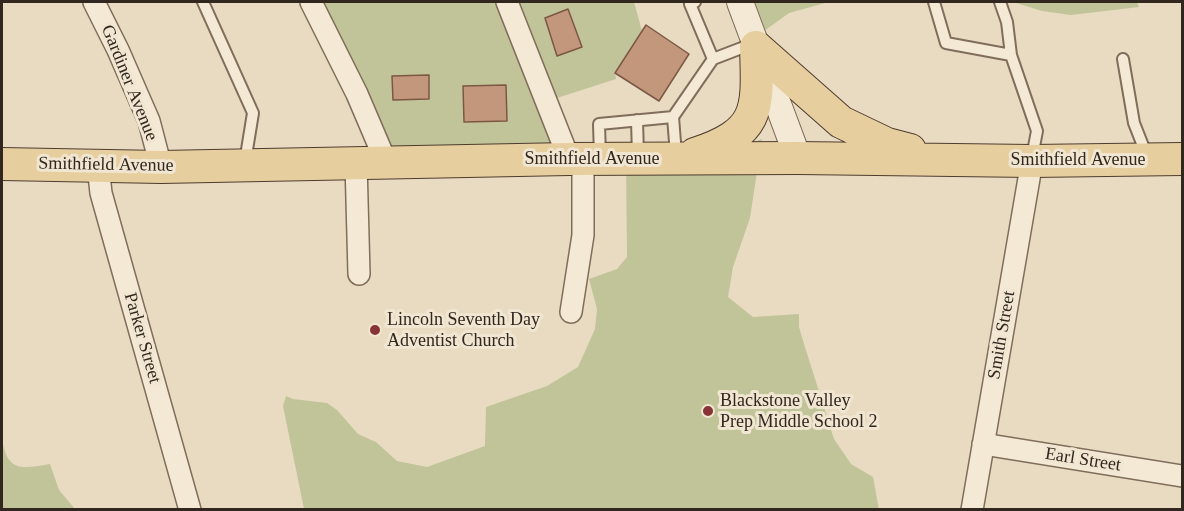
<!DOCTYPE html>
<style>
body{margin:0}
#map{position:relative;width:1184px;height:511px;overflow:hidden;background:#e8dbc2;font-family:"Times New Roman",serif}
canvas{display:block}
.frame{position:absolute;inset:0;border:3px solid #31271e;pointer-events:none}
</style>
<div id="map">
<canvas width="1184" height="511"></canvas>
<div class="frame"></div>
</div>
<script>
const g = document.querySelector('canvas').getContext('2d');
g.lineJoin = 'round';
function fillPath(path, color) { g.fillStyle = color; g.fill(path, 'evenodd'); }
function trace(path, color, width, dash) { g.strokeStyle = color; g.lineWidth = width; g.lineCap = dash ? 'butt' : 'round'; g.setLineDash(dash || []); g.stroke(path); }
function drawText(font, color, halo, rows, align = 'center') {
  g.font = font + ' "Times New Roman",serif'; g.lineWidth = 6; g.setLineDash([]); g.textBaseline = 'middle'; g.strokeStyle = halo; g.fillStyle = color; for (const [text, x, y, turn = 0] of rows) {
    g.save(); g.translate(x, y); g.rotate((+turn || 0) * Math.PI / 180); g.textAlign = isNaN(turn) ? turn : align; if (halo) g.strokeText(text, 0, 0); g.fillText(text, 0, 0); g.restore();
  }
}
fillPath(new Path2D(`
 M 311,2 L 634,2 L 642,31 L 615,73 L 616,79 L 557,98 L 578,159 L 386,162 Z
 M 740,2 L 829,2 L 789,13 L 753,39 Z
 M 1013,2 L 1137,2 L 1139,7 L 1071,15 L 1042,11 Z
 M 762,139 L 750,218 L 733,267 L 728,297 L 753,317 L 799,314 L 799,327 L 804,344 L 834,439 L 851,464 L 873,477 L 879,510 L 304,509 L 283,406 L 286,396 L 293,399 L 327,403 L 337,410 L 358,434 L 376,442 L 397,461 L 427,467 L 485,446 L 486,407 L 547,386 L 578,367 L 595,329 L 597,309 L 589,279 L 617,269 L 627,257 L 626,162 L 735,148 Z
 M 2,440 C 8,472 21,469 50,464 L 59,490 L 75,509 L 2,509 Z`), '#c1c498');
const building = new Path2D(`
 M 568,9 L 582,47 L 557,56 L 545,18 Z
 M 646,25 L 689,54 L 659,101 L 615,73 Z
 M 429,75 L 429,99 L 393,100 L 392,76 Z
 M 506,85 L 507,121 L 464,122 L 463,86 Z`);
fillPath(building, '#c2977c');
trace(building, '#7c5844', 1.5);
const service = new Path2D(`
 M 203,2 L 253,113 L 245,162
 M 934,2 L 946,43 L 1011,55
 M 1000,2 L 1007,22 L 1011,55 L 1037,131 L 1032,157
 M 713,59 L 752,44
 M 1123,59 L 1134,123 L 1147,156
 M 673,117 L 676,155
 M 637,120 L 638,156
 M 600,156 L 599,124 L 673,117 L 713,59 L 690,4 L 695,2`);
const minor = new Path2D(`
 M 94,2 L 118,50 L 149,121 L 161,167
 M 311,2 L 357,94 L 386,162
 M 507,2 L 569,159
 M 356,163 L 359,274
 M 98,166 L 101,193 L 190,510
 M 571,312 L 583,235 L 583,159
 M 983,444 L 1182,476
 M 972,510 L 1032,161`);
const tertiary = new Path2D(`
 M 740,2 L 798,158`);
const primary = new Path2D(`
 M 756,47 L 841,122 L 887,144 L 910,150
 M 695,154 C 761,132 758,110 756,47
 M 2,164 L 161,167 L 569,159 L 798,158 L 1032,161 L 1182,159`);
trace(service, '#806d5b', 14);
trace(minor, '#806d5b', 24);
trace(tertiary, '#806d5b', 28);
trace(primary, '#4e3c2f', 34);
trace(service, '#f4e9d4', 10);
trace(minor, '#f4e9d4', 21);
trace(tertiary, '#f4e9d4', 26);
trace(primary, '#e7ce9e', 32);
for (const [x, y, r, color] of [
 [375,330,6,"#883336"],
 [708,411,6,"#883336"]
]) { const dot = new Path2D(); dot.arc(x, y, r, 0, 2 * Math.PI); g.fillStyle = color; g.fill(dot); trace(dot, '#f0e6d1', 2); }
drawText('18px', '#31271e', '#f0e6d1', [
 ["Gardiner Avenue",129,83,68],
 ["Smithfield Avenue",592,159],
 ["Smithfield Avenue",1078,160],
 ["Smithfield Avenue",106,165,1],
 ["Smith Street",1002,335,-80],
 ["Parker Street",142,338,74],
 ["Earl Street",1083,460,9]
]);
drawText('18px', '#31271e', '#f0e6d1', [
 ["Lincoln Seventh Day",387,320],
 ["Adventist Church",387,341],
 ["Blackstone Valley",720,401],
 ["Prep Middle School 2",720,422]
], 'left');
</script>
